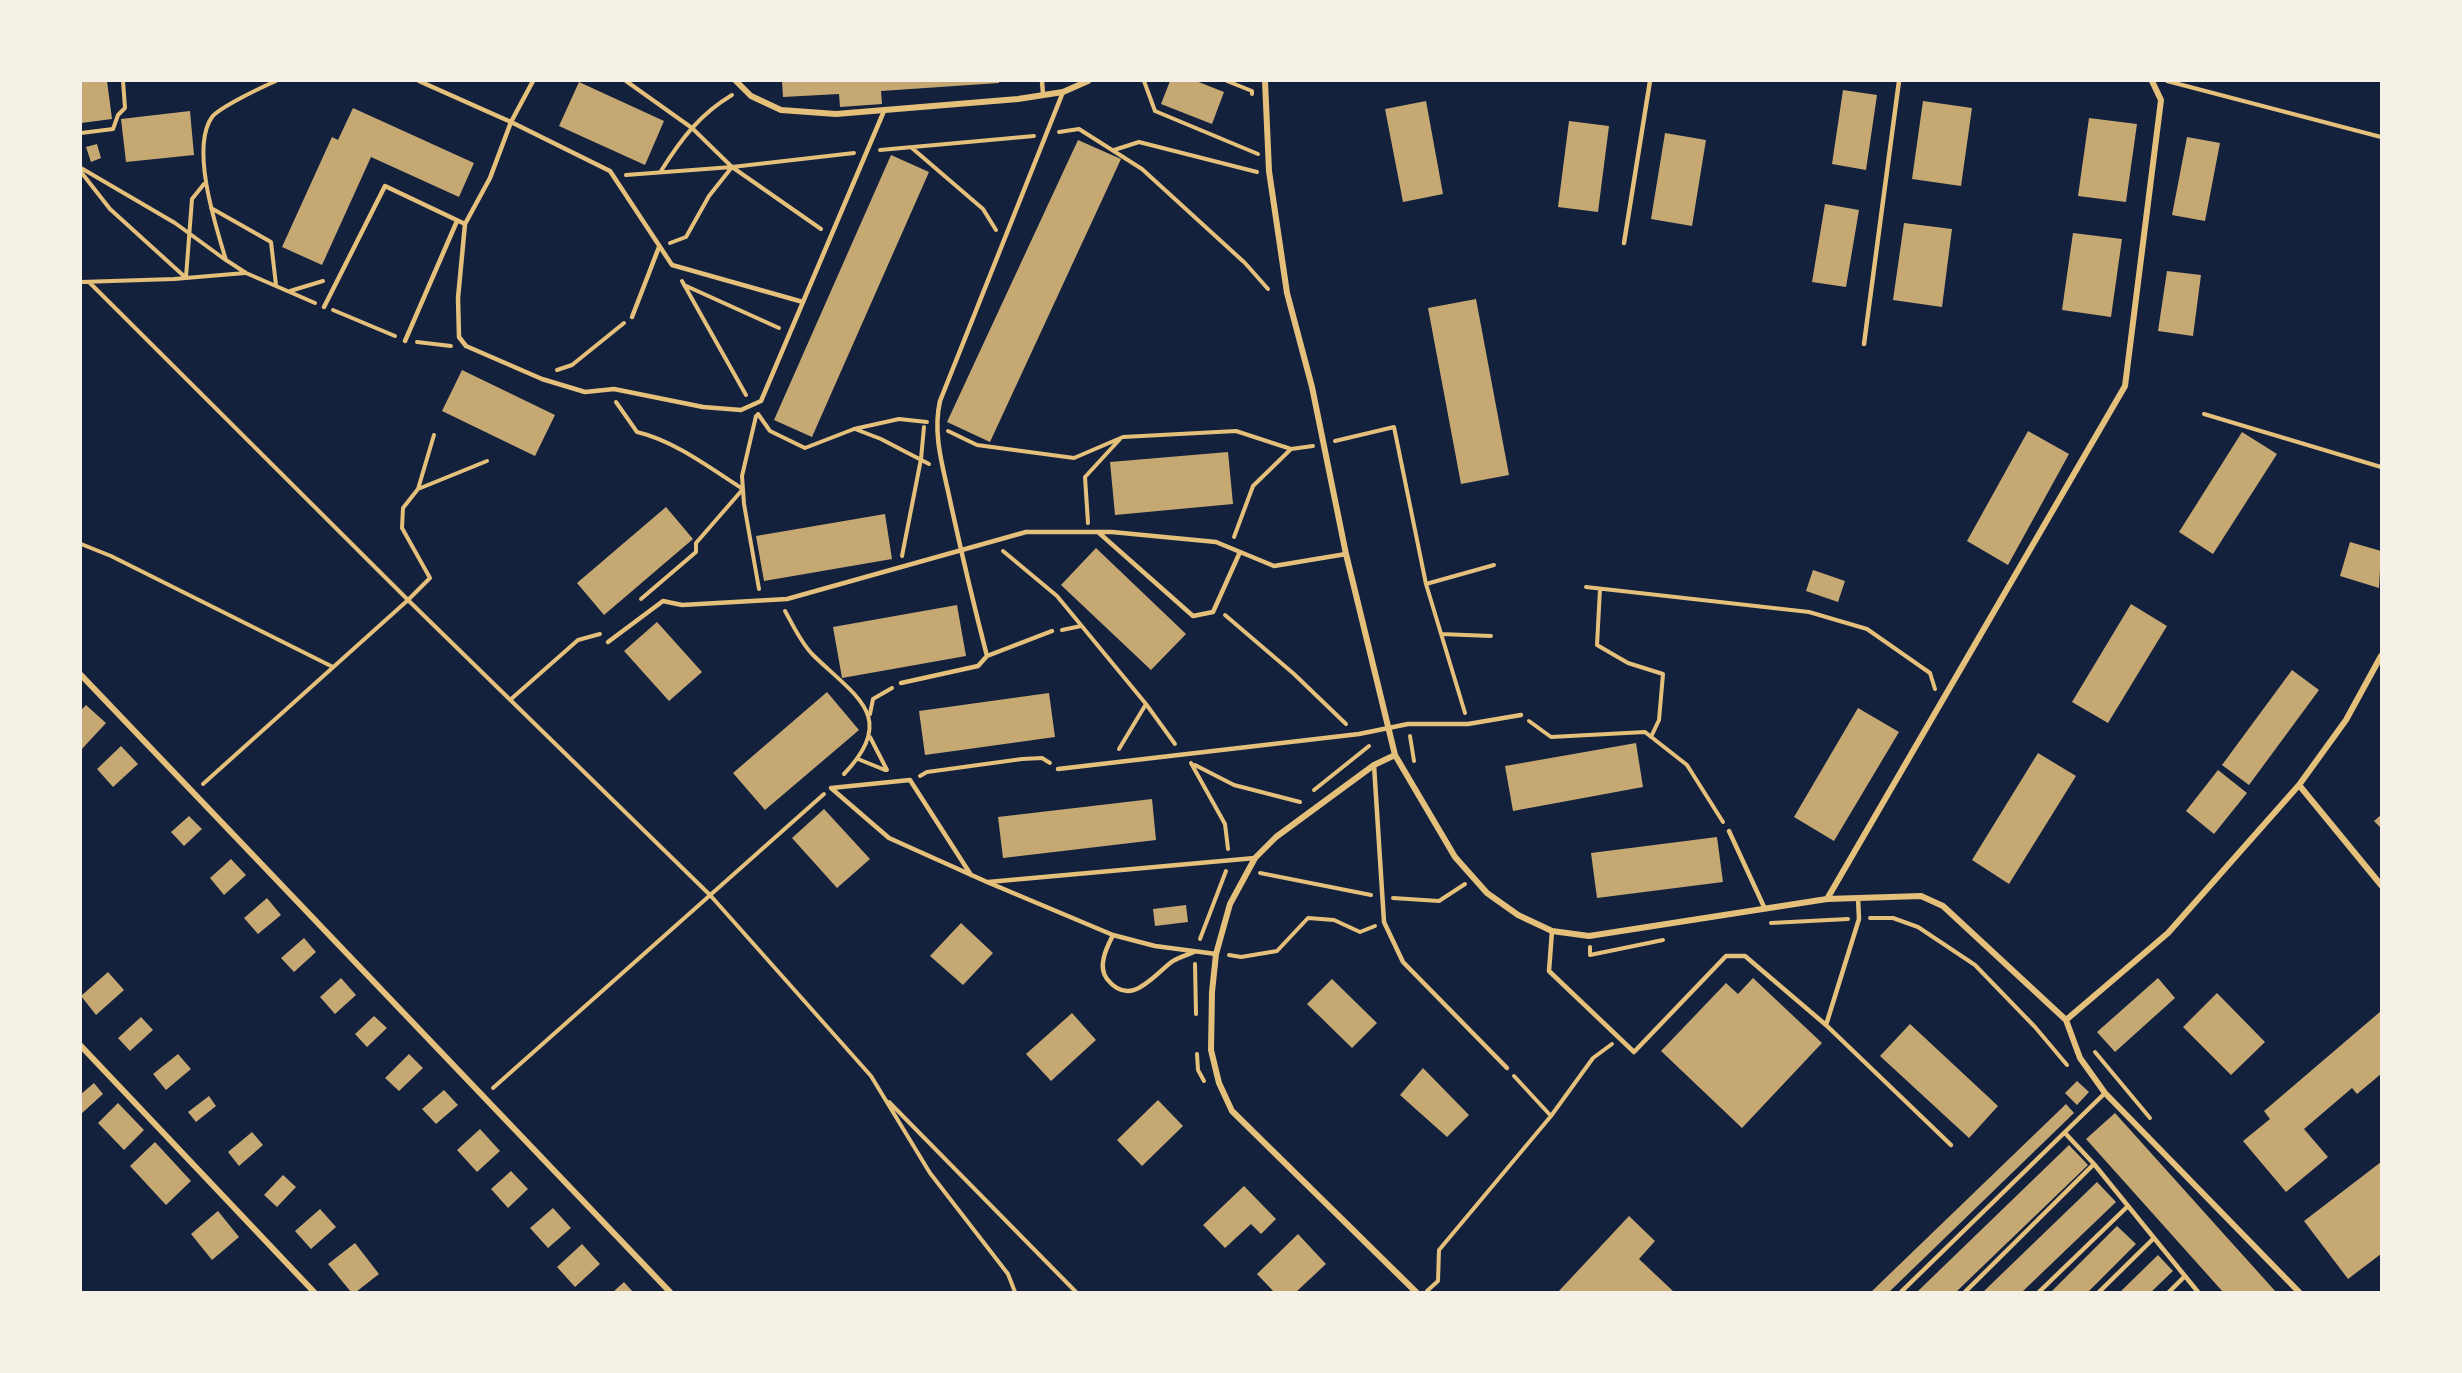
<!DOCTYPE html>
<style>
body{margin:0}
#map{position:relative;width:2462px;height:1373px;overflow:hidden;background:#14213d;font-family:Rubik,sans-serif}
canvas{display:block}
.frame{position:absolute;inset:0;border:82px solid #f6f1e7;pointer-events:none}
</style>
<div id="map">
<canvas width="2462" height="1373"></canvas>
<div class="frame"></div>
</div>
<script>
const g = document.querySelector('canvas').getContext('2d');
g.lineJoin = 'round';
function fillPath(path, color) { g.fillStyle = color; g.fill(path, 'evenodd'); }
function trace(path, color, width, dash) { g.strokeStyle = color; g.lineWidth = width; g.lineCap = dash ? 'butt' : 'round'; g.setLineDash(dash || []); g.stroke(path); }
fillPath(new Path2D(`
 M 81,81 L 107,81 L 112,119 L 81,123 Z
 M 782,81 L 999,81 L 999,83 L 881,91 L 882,104 L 840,107 L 839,94 L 783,97 Z
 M 1170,81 L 1196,81 L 1224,92 L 1212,124 L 1161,104 Z
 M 579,82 L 664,121 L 645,165 L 559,126 Z
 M 1843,90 L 1877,95 L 1866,170 L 1832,164 Z
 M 1426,101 L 1443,194 L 1403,202 L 1385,109 Z
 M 1923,101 L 1972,108 L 1961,186 L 1912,179 Z
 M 353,108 L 474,163 L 459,197 L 371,157 L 322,265 L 282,247 L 332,137 L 338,140 Z
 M 190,111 L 194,155 L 126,162 L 121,119 Z
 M 2089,118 L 2137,124 L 2126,202 L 2078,196 Z
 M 1569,121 L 1609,126 L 1598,212 L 1558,207 Z
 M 1665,133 L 1706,140 L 1692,226 L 1651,219 Z
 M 2187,137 L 2220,143 L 2205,221 L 2172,215 Z
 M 1078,140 L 1121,159 L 990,442 L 947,422 Z
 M 97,144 L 101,158 L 91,162 L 86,147 Z
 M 891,155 L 929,172 L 812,437 L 774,420 Z
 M 1825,204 L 1859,210 L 1846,287 L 1812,282 Z
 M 1904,223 L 1952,229 L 1942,307 L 1893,300 Z
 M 2073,233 L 2122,239 L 2111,317 L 2062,310 Z
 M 2167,271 L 2201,275 L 2193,336 L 2158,331 Z
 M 1476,299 L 1509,475 L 1461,484 L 1428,308 Z
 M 462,370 L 555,415 L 535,456 L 442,411 Z
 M 2028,431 L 2069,454 L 2008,565 L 1967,541 Z
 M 2242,432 L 2277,454 L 2213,554 L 2179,532 Z
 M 1228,452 L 1233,504 L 1115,515 L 1110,462 Z
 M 666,507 L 693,539 L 604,615 L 577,583 Z
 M 885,514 L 892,559 L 764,581 L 756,536 Z
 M 2350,542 L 2381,551 L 2379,588 L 2340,576 Z
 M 1096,548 L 1186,634 L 1151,670 L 1061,585 Z
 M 1813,570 L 1845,581 L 1838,602 L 1806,591 Z
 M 2131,604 L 2167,626 L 2108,723 L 2072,702 Z
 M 957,605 L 966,656 L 842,678 L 833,627 Z
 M 657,622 L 702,672 L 669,701 L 624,651 Z
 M 2292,670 L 2319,690 L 2249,785 L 2222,765 Z
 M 827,692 L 859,730 L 765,810 L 733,773 Z
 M 1049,693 L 1055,737 L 925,755 L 919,711 Z
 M 86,705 L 106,723 L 81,750 L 81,710 Z
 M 1858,708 L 1899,732 L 1834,841 L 1794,817 Z
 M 1636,743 L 1643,787 L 1513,811 L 1505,766 Z
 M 121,746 L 138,764 L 113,787 L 97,769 Z
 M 2038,753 L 2076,776 L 2009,884 L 1972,860 Z
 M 2218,770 L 2247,793 L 2214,834 L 2186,811 Z
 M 1152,799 L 1156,840 L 1003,858 L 998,817 Z
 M 824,809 L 870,859 L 837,888 L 792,838 Z
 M 2381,815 L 2381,828 L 2374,821 Z
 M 189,816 L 202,829 L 184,846 L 171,832 Z
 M 1717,837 L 1723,882 L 1597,898 L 1591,853 Z
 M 231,859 L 246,875 L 224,895 L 210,878 Z
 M 267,898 L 281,915 L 258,934 L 244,918 Z
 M 1186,905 L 1188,922 L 1155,926 L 1153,909 Z
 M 961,923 L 993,953 L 963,985 L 930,956 Z
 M 304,938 L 316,952 L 294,972 L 281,958 Z
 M 108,972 L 124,990 L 96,1015 L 81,996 Z
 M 341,978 L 356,995 L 335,1014 L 320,997 Z
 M 1753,978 L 1822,1043 L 1742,1128 L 1661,1051 L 1726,983 L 1738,994 Z
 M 2158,978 L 2175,998 L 2115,1052 L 2097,1032 Z
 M 1332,979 L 1377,1023 L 1352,1048 L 1307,1004 Z
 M 2217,993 L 2265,1042 L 2231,1075 L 2183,1027 Z
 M 2381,1011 L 2381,1074 L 2357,1094 L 2352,1088 L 2304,1129 L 2328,1157 L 2286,1192 L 2243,1141 L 2270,1119 L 2264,1111 Z
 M 1072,1013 L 1096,1040 L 1051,1081 L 1026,1054 Z
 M 374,1016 L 387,1028 L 367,1047 L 355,1034 Z
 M 141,1017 L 153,1030 L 130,1051 L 118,1038 Z
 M 1910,1024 L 1998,1106 L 1969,1138 L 1880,1056 Z
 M 178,1054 L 191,1069 L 166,1090 L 153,1074 Z
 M 409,1054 L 423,1068 L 399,1091 L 385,1078 Z
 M 1423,1068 L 1469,1115 L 1447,1137 L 1400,1095 Z
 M 2077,1081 L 2089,1092 L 2077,1105 L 2065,1093 Z
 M 94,1083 L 103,1094 L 81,1114 L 81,1094 Z
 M 444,1090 L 458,1105 L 436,1124 L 422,1109 Z
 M 209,1096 L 216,1106 L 196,1122 L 188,1112 Z
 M 1158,1100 L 1183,1126 L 1142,1166 L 1117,1140 Z
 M 118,1103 L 144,1130 L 124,1150 L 98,1123 Z
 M 2066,1104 L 2074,1113 L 1889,1292 L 1871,1292 Z
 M 2115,1113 L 2276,1292 L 2223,1292 L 2086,1139 Z
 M 480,1129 L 500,1151 L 477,1172 L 457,1150 Z
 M 252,1132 L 263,1145 L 239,1166 L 228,1152 Z
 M 155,1142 L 191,1181 L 166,1205 L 130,1166 Z
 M 2069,1145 L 2088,1165 L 1956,1292 L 1917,1292 Z
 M 2381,1162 L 2381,1254 L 2348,1279 L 2304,1221 Z
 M 511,1171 L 528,1189 L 508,1208 L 491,1189 Z
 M 283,1175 L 296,1187 L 277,1207 L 264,1195 Z
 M 2097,1182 L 2116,1202 L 2022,1292 L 1983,1292 Z
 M 1244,1186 L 1276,1219 L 1261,1234 L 1251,1224 L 1225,1248 L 1203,1225 Z
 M 553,1208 L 571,1228 L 548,1248 L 530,1228 Z
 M 320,1209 L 336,1227 L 311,1249 L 295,1231 Z
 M 218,1211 L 239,1237 L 212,1260 L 191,1234 Z
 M 1629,1216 L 1655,1241 L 1639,1259 L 1674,1292 L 1558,1292 Z
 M 2117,1226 L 2136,1244 L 2088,1292 L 2051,1292 Z
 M 1298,1234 L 1326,1264 L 1296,1292 L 1274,1292 L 1257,1274 Z
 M 355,1243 L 379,1274 L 356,1292 L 351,1292 L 328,1264 Z
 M 582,1244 L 600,1264 L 575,1287 L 557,1267 Z
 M 2158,1255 L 2173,1271 L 2151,1292 L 2120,1292 Z
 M 624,1282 L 633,1292 L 613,1292 Z`), '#c6a872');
trace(new Path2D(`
 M 276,81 C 262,87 220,107 212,117 C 190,148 216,227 226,260 L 246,273 L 315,303
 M 626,81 L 692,128 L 732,167 L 821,229
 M 1144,81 L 1155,111 L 1258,154
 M 1227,81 L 1252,91 L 1252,94
 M 2167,81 L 2381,137
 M 1059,132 L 1079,129 L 1142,169 L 1245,263 L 1268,289
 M 81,133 L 113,129 L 118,115 L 125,108 L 123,81
 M 912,148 L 983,209 L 996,230
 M 880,150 L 1034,136
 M 1114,150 L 1139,142 L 1257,172
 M 81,168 L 175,223 L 227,261
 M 661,171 C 681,139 700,114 732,95
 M 81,172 L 110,209 L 185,277
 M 626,175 L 732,167 L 854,153
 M 211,208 L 271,242 L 276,285
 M 670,243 L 686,237 L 709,196 L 732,167
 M 186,277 L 192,199 L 204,184
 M 682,281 L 746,395
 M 81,282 L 174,279 L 245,273
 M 89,282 L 408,600 L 710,895 L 871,1076 L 930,1173 L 1008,1274 L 1015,1292
 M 684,285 L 779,328
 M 290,291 L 323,281
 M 333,310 L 395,336
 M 417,342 L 451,346
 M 557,370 L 572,365 L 624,323
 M 616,402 L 637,432 C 675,441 710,468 743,489 L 696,543 L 696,552 L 641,599
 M 758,414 L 770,431 L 805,448 L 854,429 L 899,419 L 927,422
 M 2204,414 L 2381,467
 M 756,416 L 742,476 L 744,504 L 759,589
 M 855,429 L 881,439 L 929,464
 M 948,431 L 977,445 L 1074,458 L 1123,437 L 1236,431 L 1291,449 L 1313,446
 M 1335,441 L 1394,427 L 1426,584 L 1465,713
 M 418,489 L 487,461
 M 1088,523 L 1085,477 L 1120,439
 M 1234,537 L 1253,486 L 1291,449
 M 81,544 L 111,556 L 333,667
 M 1003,551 L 1057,596 L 1146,704 L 1175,744
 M 902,556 L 921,459 L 924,427
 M 1426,584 L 1494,565
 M 1586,587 L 1809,612 L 1867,629 L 1930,673 L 1935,689
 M 1600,589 L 1597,645 L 1628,663 L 1663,674 L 1659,720 L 1651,737
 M 785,611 C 793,625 801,643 813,655 C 855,696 899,717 844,774
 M 1225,615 L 1294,674 L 1346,724
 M 1062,630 L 1081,626
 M 1441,634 L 1491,636
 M 510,700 L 578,640 L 600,634
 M 870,714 L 873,699 L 892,688
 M 1529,721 L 1551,737 L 1645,732 L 1687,765 L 1723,822
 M 1410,736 L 1414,761
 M 870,737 L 887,770
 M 1119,749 L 1146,704
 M 858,759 L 885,770
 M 1191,763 L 1225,824 L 1228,849
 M 1195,765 L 1234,785 L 1300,802
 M 920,776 L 927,772 L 1022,759 L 1042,758 L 1050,763
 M 203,784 L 408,600 L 430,578 L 402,528 L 403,508 L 418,489 L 434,435
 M 1314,790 L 1369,746
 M 1260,873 L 1371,895
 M 1393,898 L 1439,901 L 1465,884
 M 1870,918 L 1893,918 L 1918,927 L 1975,965 L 2035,1027 L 2067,1065
 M 1771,923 L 1848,919
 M 1200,939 L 1226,871
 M 1590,947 L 1590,955 L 1663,940
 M 1229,955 L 1241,957 L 1277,951 L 1308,918 L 1334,920 L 1360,932 L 1375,926
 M 1195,964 L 1196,1014
 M 2095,1052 L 2150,1118
 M 1197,1054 L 1198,1070 L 1204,1081
 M 493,1088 L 824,794
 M 889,1102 L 1076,1292
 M 1551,1116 L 1593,1058 L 1612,1044
 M 1427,1291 L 1438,1281 L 1439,1250 L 1551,1116 L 1514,1076`), '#e5c07b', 4);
trace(new Path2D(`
 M 419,81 L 511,122 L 610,171 L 672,265 L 803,302
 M 1042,81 L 1043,94
 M 465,224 L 458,298 L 459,337 L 466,346 L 542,379 L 585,392 L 614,389 L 703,407 L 741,410 L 761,401 L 884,111
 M 1624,243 L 1650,81
 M 324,307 L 385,186 L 465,224 L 490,178 L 511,122 L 533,81
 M 632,317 L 659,247
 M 405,341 L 457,221
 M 1864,344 L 1899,81
 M 1098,532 L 1193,616 L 1213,612 L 1240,552
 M 608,642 L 663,601 L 682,605 L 787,599 L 1026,532 L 1112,532 L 1216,542 L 1274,566 L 1346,554
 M 987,656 L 1052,631
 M 901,683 L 978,666 L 987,656 C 974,606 962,555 951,505 C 944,470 932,436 940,401 L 1063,92
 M 1374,765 L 1384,922 L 1403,962 L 1507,1068
 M 1058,769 L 1359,734 L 1408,724 L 1468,724 L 1521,715
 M 1729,831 L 1765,909
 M 971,875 L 910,780 L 831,788 L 889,838 L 987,882 L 1113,935 L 1155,946 L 1216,954
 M 988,882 L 1255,858
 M 1552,931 L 1549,971 L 1634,1052 L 1726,956 L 1745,956 L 1826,1025 L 1859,919 L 1858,898
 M 1113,935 C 1107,947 1097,966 1107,979 C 1131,1009 1153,975 1173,961 C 1179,957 1187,955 1194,952
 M 1826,1025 L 1951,1145
 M 2065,1133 L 2094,1164 L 2154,1238 L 2099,1292
 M 2154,1238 L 2198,1292
 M 1901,1292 L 2105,1093
 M 1965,1292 L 2094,1164
 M 2039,1292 L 2128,1206
 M 2169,1292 L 2185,1276`), '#e5c07b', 4.5);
trace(new Path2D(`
 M 736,81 L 751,96 L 781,110 L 836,114 L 1018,99 L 1063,92 L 1088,81
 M 1265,81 L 1269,171 L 1287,293 L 1312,387 L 1346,554 L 1395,755 L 1455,857 L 1487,893 L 1518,915 L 1552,931 L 1589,936 L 1827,899 L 1921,896 L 1943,906 L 2066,1020 L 2080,1058 L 2105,1093 L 2299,1292
 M 81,675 L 670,1292
 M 1395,755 L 1374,765 L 1276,837 L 1255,858 L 1230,904 L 1216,954 L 1212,992 L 1211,1050 L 1219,1083 L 1232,1111 L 1416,1292
 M 2299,785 L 2381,885
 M 1827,899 L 2125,386 L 2161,100 L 2152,81
 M 2066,1020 L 2168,933 L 2299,785 L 2346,720 L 2381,656
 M 81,1046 L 314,1292`), '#e5c07b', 6);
</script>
